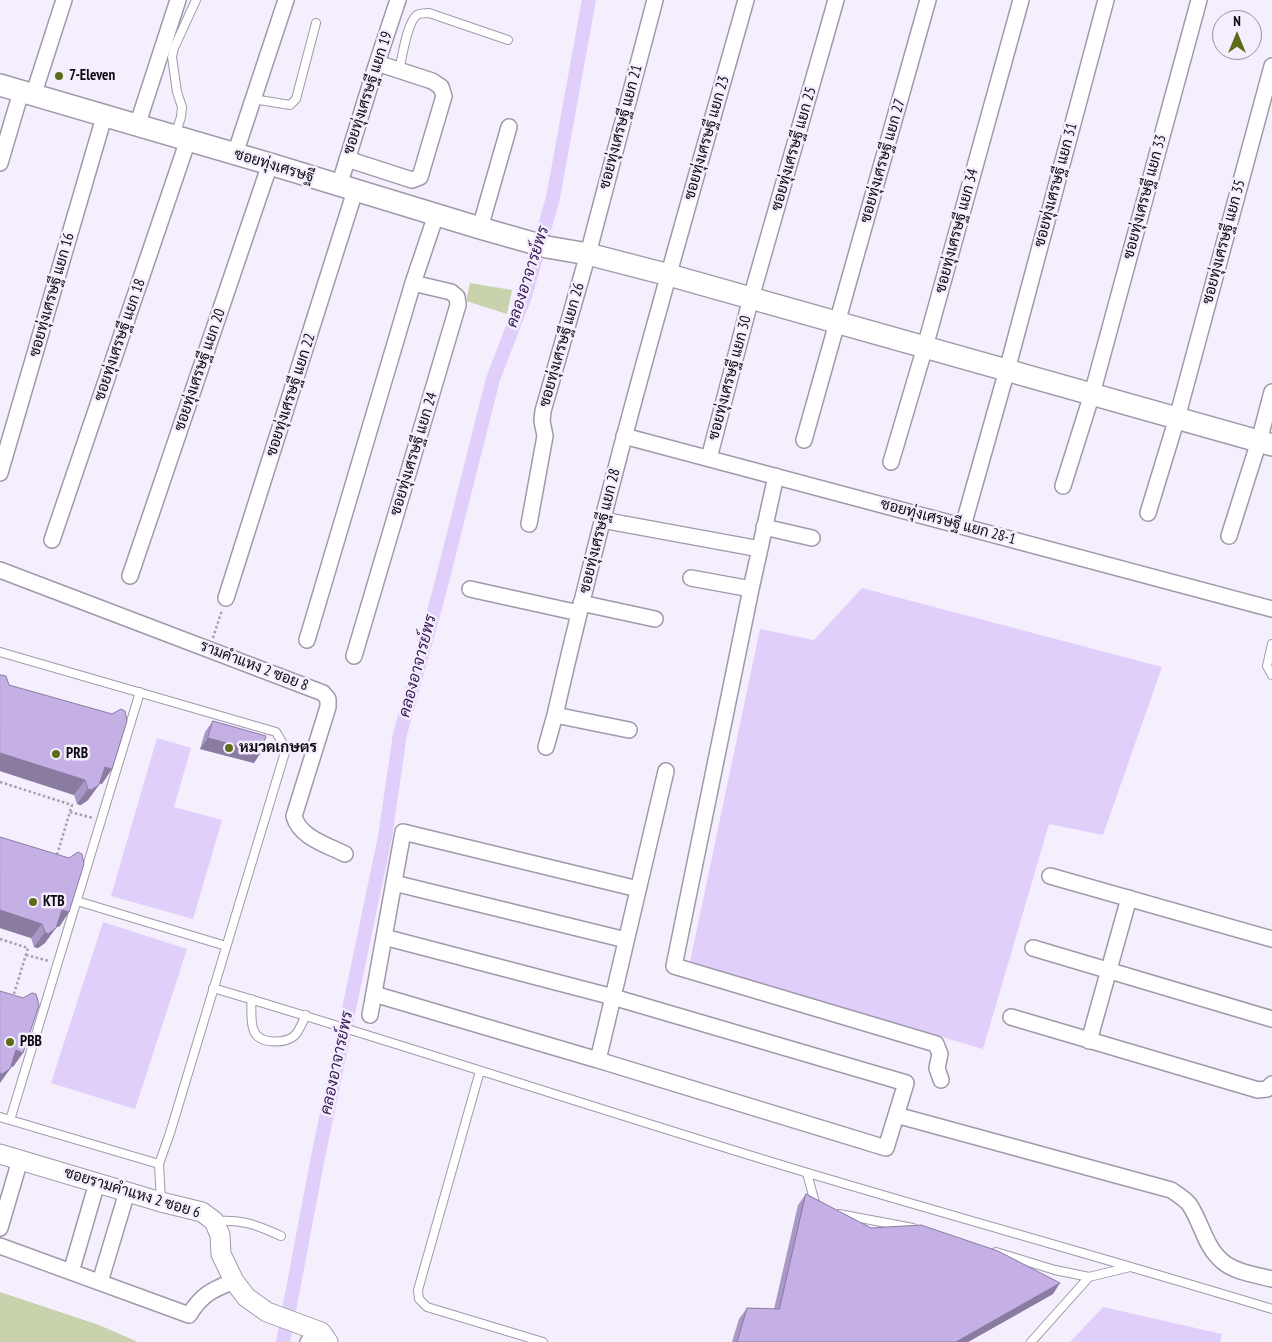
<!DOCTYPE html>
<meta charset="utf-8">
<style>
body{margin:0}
#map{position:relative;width:1272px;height:1342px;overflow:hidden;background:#f4eefd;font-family:"PT Sans Narrow",sans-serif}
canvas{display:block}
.north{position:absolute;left:1212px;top:10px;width:50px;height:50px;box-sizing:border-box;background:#f4eefd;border:1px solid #98939f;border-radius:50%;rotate:0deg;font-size:14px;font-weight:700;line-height:20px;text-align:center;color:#0d0b11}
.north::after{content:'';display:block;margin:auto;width:18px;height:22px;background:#5d6c18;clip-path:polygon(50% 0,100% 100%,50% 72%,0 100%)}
</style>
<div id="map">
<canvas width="1272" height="1342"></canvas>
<div class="north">N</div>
</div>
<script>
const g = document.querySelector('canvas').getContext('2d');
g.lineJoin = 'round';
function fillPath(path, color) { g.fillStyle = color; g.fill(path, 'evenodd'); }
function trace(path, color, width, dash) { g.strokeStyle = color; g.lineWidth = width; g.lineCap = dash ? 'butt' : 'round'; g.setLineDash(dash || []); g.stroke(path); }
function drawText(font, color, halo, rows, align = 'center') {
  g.font = font + ' "PT Sans Narrow",Sarabun,sans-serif'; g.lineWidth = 5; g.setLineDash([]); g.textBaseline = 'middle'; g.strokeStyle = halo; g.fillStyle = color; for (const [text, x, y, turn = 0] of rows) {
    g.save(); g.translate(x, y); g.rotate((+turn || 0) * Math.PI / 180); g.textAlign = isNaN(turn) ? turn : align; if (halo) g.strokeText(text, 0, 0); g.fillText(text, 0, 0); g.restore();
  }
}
fillPath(new Path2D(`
 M 470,283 L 512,290 L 507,314 L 466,301 Z
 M 0,1292 L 99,1325 L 138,1342 L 0,1342 Z`), '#c8d2ac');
fillPath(new Path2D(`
 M 862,588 L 1162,667 L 1103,835 L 1049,824 L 983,1049 L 690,962 L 760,629 L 814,640 Z
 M 157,738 L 191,748 L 174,807 L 222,820 L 193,919 L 111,896 Z
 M 103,922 L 187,949 L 135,1109 L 51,1083 Z
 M 1103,1307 L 1222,1334 L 1220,1342 L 1070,1342 Z`), '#e0cffb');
trace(new Path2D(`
 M 283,1342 L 317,1162 L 385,837 L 400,734 L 439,593 L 493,379 L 525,296 L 553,198 L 589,0`), '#e0cffb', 14);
const service = new Path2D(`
 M 399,71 C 402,58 407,22 417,15 C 421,13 425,13 429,13 L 508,40
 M 253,99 L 290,105 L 296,99 L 316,23
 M 175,135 L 181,117 L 182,107 L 177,92 L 172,57 L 174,48 L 196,0
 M 1272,644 L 1267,666 L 1272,675
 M 0,652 L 276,732 L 286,749 L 170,1133 L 159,1164 L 161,1201
 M 77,901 L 226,946
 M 213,988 C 412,1047 609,1113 808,1173 C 962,1219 1118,1262 1272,1309
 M 251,999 C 252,1008 250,1023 254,1031 C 259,1044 284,1044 294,1036 C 299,1032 303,1021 306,1015
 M 480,1071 L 418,1290 L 419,1299 L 427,1307 L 543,1342
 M 0,1117 L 159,1164
 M 10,1120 L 140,692
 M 807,1173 L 815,1203 L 817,1206
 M 839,1214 L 913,1228
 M 216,1221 C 242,1219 257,1225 281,1236
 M 996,1252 L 1055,1270 L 1089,1277 L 1130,1267
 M 1031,1342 L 1089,1277`);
const minor = new Path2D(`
 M 33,96 L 64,0
 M 137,126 L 178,0
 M 235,154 L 286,0
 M 347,159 L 412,180 L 420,177 L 444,96 L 441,87 L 432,81 L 377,63
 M 0,163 L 21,92
 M 339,186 L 377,63 L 398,0
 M 480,228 L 509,127
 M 624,436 L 1272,609
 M 804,440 L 928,0
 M 709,458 L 751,298 L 836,0
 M 891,462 L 925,347 L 1021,0
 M 0,473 L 104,117
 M 776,476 L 751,589 L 674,966 L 936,1044 L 940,1054 L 937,1068 L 941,1080
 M 1063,486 L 1092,394 L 1199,0
 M 1148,513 L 1177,418 L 1272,66
 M 602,520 L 760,549
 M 529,524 L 545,436 L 542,421 L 543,411 L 588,254 L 655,0
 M 963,526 L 1007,370 L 1106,0
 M 764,527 L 812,538
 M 1229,536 L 1259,441 L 1272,392
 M 52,540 L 188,140
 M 0,570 L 323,693 L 328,699 L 328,707 L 294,816 C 299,837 327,845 345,854
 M 130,576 L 270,164
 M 691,578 L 751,589
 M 470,589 L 579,613
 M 226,598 L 355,191
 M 581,603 L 655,619
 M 307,640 L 413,283 L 436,215
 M 354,656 L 458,305 L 457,297 L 451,292 L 413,283
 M 629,730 L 555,715 C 610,474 679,238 746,0
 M 546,747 L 555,715
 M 1050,876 L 1272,939
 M 394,883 L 626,940
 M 384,937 L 613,997 L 666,771
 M 1033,948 L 1272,1019
 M 374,994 L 598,1060
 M 613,997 L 906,1083 L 886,1148 L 598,1060 Z
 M 370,1015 L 403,832 L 638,889
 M 1011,1017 L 1258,1090 L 1267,1089 L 1272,1084
 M 1089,1041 L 1129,898
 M 896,1115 L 1171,1190 C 1177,1194 1184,1198 1189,1204 C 1201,1221 1205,1247 1222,1261 C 1234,1272 1256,1275 1272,1279
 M 0,1228 L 20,1160
 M 0,1246 L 189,1315 C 202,1294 212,1290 234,1281
 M 71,1272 L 97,1183
 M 100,1282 L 127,1192
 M 308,1342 L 321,1332`);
const tertiary = new Path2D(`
 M 0,1154 L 161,1202 L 202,1212 L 214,1221 L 220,1235 L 221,1254 L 234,1281 L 246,1297 L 267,1312 L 321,1332 L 328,1342`);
const secondary = new Path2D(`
 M 0,85 L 270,164 L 480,228 L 547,247 L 588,254 L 669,275 L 1272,445`);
trace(service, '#a099ab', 10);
trace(minor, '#a099ab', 18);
trace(tertiary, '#a099ab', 21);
trace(secondary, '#a099ab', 24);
trace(new Path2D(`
 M 213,638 L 222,610
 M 0,782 L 72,805 L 57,855
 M 70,812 L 93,818
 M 0,939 L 28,948 L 13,997
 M 26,955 L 49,961`), '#a5a0ac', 2.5, [2.5, 2.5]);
trace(service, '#fff', 8);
trace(minor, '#fff', 15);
trace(tertiary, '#fff', 19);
trace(secondary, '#fff', 21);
fillPath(new Path2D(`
 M 0,675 L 102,784 L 99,783 L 88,800 L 81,805 L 77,804 L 74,795 L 0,771 Z
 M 213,721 L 261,752 L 254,763 L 200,749 L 205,732 Z
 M 0,837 L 69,912 L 59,927 L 56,926 L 45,943 L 38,948 L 34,947 L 31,938 L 0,928 Z
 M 806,1194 L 871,1228 L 1053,1294 L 968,1342 L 732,1342 L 739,1319 L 747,1308 L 774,1309 L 798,1205 Z`), '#a997c6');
fillPath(new Path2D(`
 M 208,738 L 261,752 L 254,763 L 200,749 Z
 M 0,753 L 85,780 L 74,795 L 0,771 Z
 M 105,767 L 112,769 L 102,784 L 94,781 Z
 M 99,785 L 88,800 L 81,805 L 77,804 L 88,789 Z
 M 0,910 L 42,924 L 31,938 L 0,928 Z
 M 62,910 L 69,912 L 59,927 L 51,924 Z
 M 56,928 L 45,943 L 38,948 L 34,947 L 45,932 Z
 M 16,1050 L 23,1053 L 13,1067 L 5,1065 Z
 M 10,1069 L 0,1083 L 0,1073 Z
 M 1060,1283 L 1053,1294 L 968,1342 L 956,1342 Z`), '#8a7ba1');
const building = new Path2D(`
 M 0,675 L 1,675 L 6,676 L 9,685 L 112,714 L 121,709 L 125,711 L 127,721 L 112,769 L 105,767 L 99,785 L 91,790 L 88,789 L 85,780 L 0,753 Z
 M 213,721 L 266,736 L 261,752 L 208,738 Z
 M 0,837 L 69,858 L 78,852 L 82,854 L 84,864 L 69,912 L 62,910 L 56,928 L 48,934 L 45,932 L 42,924 L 0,910 Z
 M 0,991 L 23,998 L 32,993 L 36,994 L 39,1005 L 23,1053 L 16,1050 L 10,1069 L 2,1074 L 0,1073 Z
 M 806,1194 L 871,1228 L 921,1225 L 998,1251 L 1060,1283 L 956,1342 L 737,1342 L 747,1308 L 779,1309 Z`);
fillPath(building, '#c5b0e6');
trace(building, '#8a7ba1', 1);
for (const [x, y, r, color] of [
 [59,76,5,"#5d6c18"],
 [229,748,5,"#5d6c18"],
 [56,754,5,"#5d6c18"],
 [33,902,5,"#5d6c18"],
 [10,1042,5,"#5d6c18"]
]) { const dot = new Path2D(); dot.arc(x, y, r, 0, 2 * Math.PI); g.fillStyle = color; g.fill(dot); trace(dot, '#f4eefd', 2); }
drawText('bold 15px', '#0d0b11', '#f4eefd', [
 ["7-Eleven",69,76],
 ["หมวดเกษตร",239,748],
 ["PRB",66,754],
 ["KTB",43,902],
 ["PBB",20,1042]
], 'left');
drawText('15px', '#0d0b11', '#f4eefd', [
 ["ซอยทุ่งเศรษฐี แยก 19",368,93,-72],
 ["ซอยทุ่งเศรษฐี แยก 21",621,127,-75],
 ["ซอยทุ่งเศรษฐี แยก 23",707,138,-74],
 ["ซอยทุ่งเศรษฐี แยก 25",794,149,-74],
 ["ซอยทุ่งเศรษฐี แยก 27",883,161,-74],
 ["ซอยทุ่งเศรษฐี",274,166,17],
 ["ซอยทุ่งเศรษฐี แยก 31",1056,185,-75],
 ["ซอยทุ่งเศรษฐี แยก 33",1145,197,-75],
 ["ซอยทุ่งเศรษฐี แยก 34",957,231,-75],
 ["ซอยทุ่งเศรษฐี แยก 35",1224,242,-75],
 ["ซอยทุ่งเศรษฐี แยก 16",52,295,-74],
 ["ซอยทุ่งเศรษฐี แยก 18",120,340,-71],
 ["ซอยทุ่งเศรษฐี แยก 26",562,345,-74],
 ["ซอยทุ่งเศรษฐี แยก 20",200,370,-71],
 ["ซอยทุ่งเศรษฐี แยก 30",730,378,-75],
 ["ซอยทุ่งเศรษฐี แยก 22",291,395,-72],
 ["ซอยทุ่งเศรษฐี แยก 24",414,454,-73],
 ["ซอยทุ่งเศรษฐี แยก 28-1",948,522,15],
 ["ซอยทุ่งเศรษฐี แยก 28",600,531,-76],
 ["รามคำแหง 2 ซอย 8",254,666,21],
 ["ซอยรามคำแหง 2 ซอย 6",132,1193,17]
]);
drawText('italic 16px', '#381a59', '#f4eefd', [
 ["คลองอาจารย์พร",528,277,-72],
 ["คลองอาจารย์พร",418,666,-75],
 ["คลองอาจารย์พร",337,1063,-78]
]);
</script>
